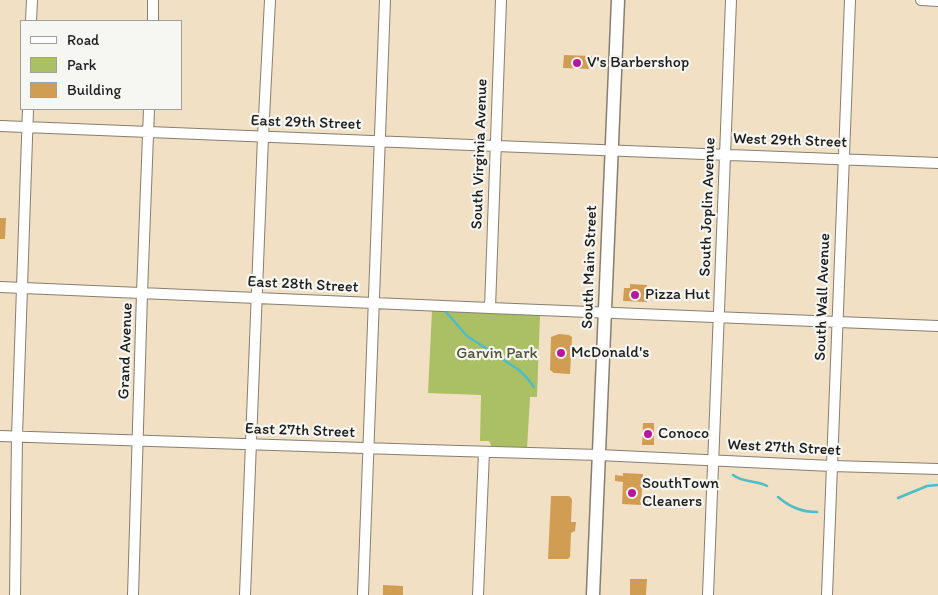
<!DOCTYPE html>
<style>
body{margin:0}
#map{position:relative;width:938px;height:595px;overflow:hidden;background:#f1e0c4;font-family:Itim,sans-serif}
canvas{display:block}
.legend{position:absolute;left:20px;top:20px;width:162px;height:90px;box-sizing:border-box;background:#f6f6f2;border:1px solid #9f9f9c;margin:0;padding:6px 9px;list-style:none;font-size:15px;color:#1c1c1c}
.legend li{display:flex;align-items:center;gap:10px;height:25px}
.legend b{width:25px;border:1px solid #9f9f9c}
</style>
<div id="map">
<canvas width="938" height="595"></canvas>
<ul class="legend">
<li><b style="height:6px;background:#fff"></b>Road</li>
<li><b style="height:14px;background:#abc065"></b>Park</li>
<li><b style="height:14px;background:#d19d53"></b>Building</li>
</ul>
</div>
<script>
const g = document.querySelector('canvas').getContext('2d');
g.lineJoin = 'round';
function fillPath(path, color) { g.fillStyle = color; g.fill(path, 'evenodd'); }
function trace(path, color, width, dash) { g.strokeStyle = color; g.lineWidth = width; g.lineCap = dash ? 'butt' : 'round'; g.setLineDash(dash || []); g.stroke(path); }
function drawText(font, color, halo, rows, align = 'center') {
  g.font = font + ' Itim,sans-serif'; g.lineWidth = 4.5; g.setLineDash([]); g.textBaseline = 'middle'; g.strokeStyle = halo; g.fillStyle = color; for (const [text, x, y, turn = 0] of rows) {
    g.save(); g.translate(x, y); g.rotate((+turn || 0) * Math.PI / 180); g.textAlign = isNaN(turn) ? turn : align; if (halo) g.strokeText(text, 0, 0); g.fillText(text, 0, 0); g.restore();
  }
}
fillPath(new Path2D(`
 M 432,310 L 540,315 L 537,397 L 530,397 L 527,449 L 492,447 L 489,441 L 480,441 L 481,395 L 428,393 Z`), '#abc065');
trace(new Path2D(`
 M 446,312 L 467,336 L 519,370 L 527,378 L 534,387
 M 733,475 C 743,483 756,480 767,486
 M 778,497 C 790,507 801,512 817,512
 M 898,498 L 927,486 L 938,485`), '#4fbcc7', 2.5);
fillPath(new Path2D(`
 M 564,55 L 592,56 L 591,69 L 563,68 Z
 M 0,218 L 6,218 L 5,239 L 0,239 Z
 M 630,284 L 647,285 L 647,302 L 623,301 L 624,288 L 630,288 Z
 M 559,334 L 569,335 L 572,337 L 570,374 L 554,373 L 550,370 L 551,337 Z
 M 643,423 L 654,423 L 654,445 L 642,445 Z
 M 623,473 L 643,474 L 641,505 L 622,504 L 623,482 L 615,481 L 615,475 L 623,476 Z
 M 551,496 L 569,496 L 572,499 L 571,522 L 576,522 L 575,531 L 571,533 L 570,557 L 568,559 L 548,559 Z
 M 630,579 L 647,579 L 646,595 L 630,595 Z
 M 383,585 L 403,586 L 403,595 L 383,595 Z`), '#d19d53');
const minor = new Path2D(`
 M 921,0 L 938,1
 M 31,21 L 32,0
 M 153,21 L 153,0
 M 0,126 L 496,146 L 938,163
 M 0,287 L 490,308 L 938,326
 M 490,308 L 501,0
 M 0,436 L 425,450 L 599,455 L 832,466 L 938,469
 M 15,595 L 17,436 L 28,109
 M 133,595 L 142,293 L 149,109
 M 245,595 L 263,137 L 270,0
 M 363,595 L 385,0
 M 478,595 L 484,452
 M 708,595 L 731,0
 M 827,595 L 850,0`);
const major = new Path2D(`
 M 593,595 L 618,0`);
trace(minor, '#867e70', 12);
trace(major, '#867e70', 15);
trace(minor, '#fff', 10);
trace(major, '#fff', 12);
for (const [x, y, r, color] of [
 [577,63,5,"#b5179e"],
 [635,295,5,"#b5179e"],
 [561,353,5,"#b5179e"],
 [648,434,5,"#b5179e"],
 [632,493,5,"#b5179e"]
]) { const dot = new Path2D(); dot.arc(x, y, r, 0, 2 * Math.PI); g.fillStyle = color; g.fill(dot); trace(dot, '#f6f6f2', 2); }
drawText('16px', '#1c1c1c', '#f6f6f2', [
 ["V's Barbershop",587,63],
 ["Pizza Hut",645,295],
 ["McDonald's",571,353],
 ["Conoco",658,434],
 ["SouthTown",642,484],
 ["Cleaners",642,502]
], 'left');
drawText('16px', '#1c1c1c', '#f6f6f2', [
 ["East 29th Street",306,123,2],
 ["West 29th Street",790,141,2],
 ["South Virginia Avenue",480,154,-88],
 ["South Joplin Avenue",708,207,-88],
 ["South Main Street",590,267,-88],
 ["East 28th Street",303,285,3],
 ["South Wall Avenue",823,297,-88],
 ["Grand Avenue",126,351,-88],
 ["East 27th Street",300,431,2],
 ["West 27th Street",784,448,3]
]);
drawText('16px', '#4e5536', '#f6f6f2', [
 ["Garvin Park",497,354]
]);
</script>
